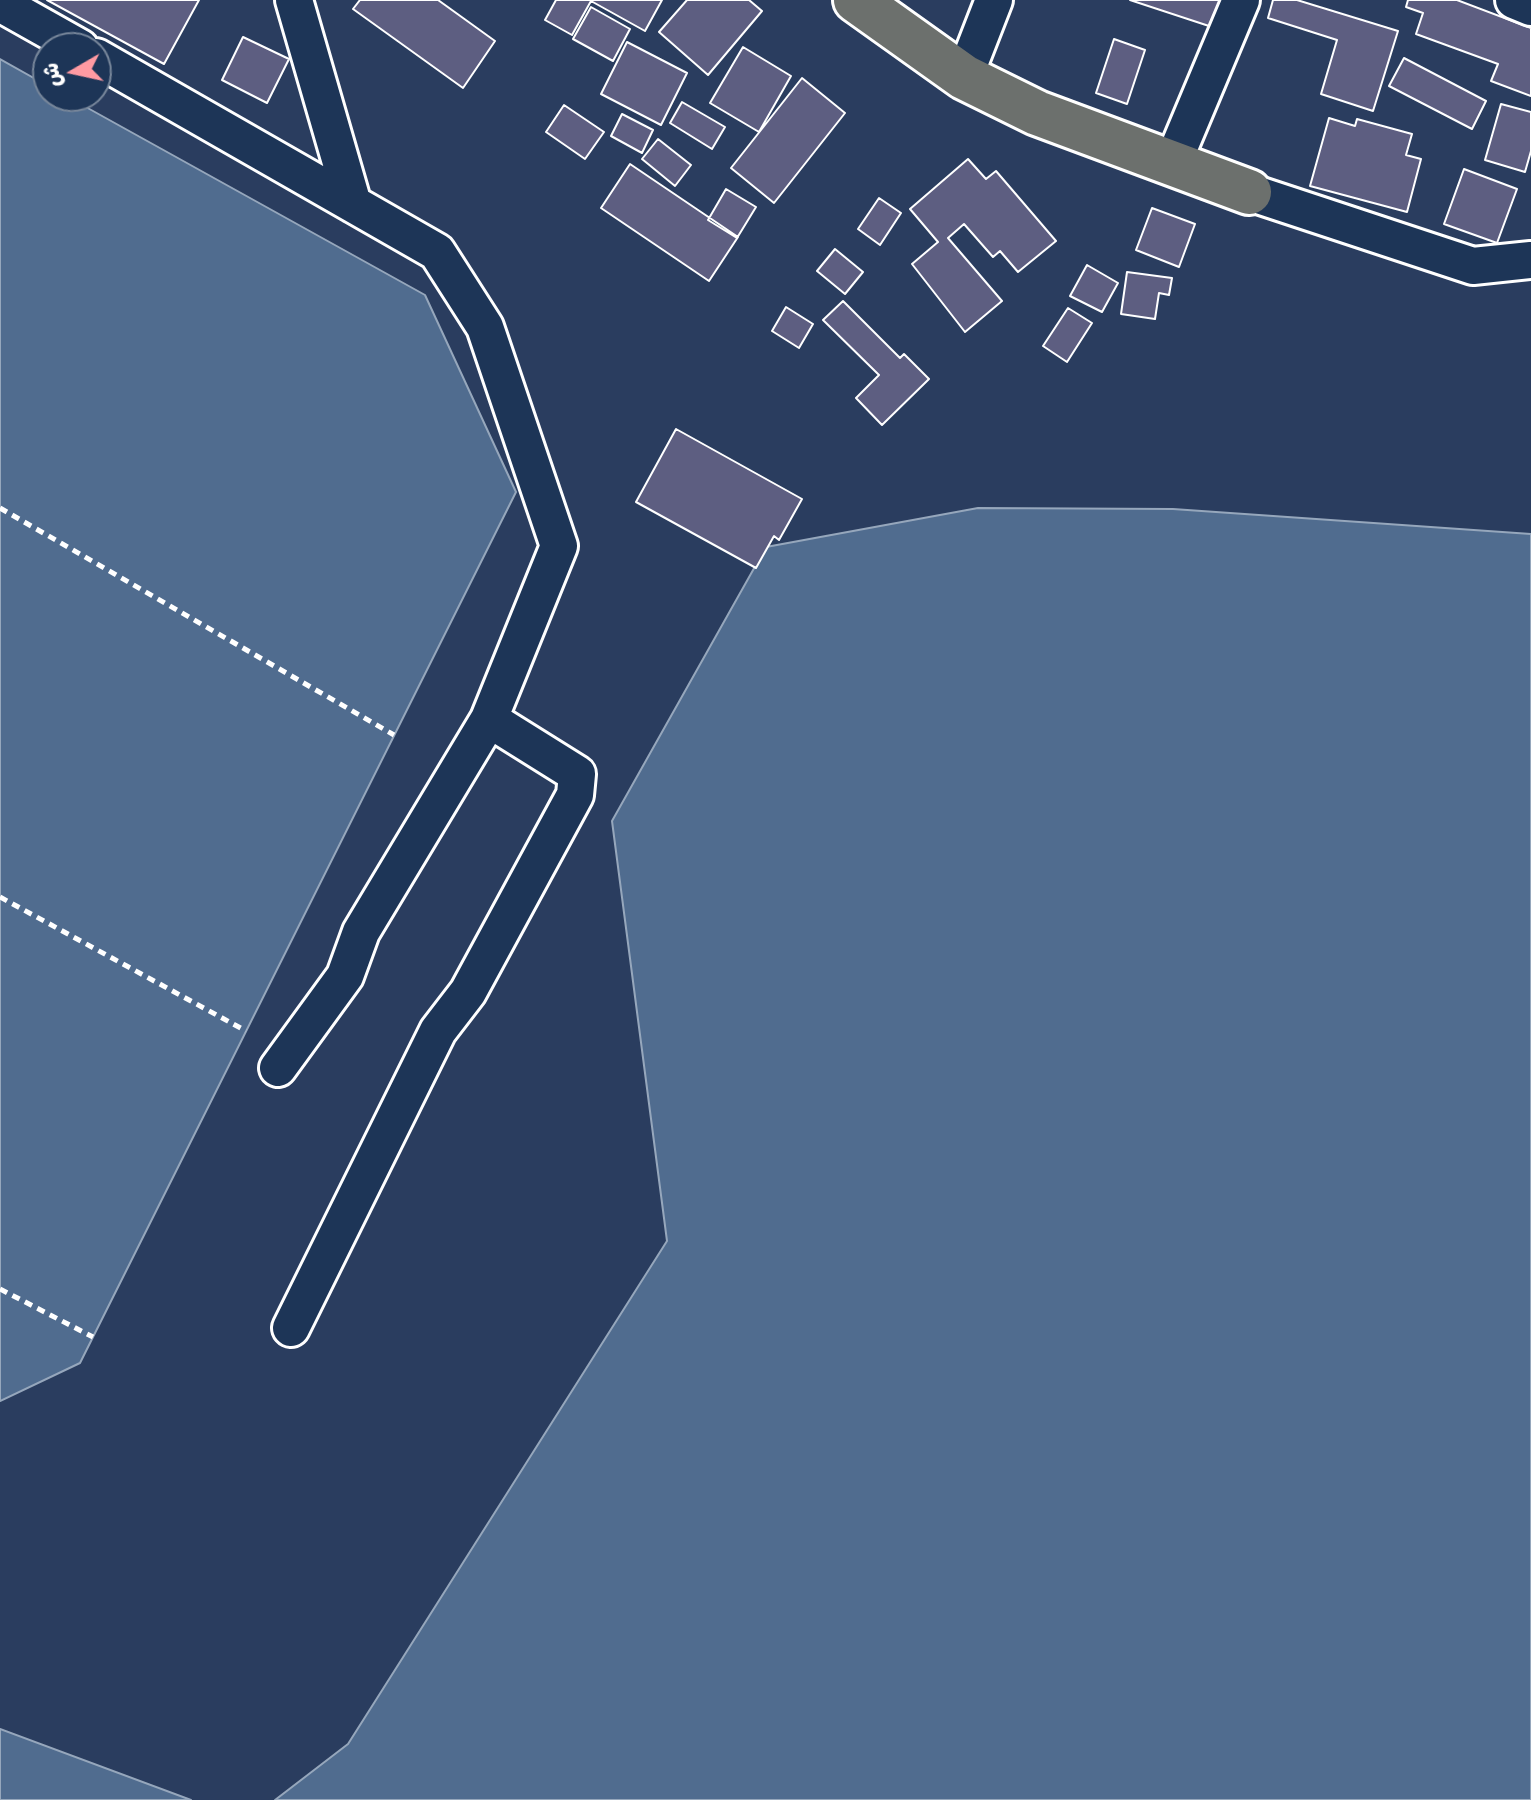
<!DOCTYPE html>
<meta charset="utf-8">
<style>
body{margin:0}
#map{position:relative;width:1531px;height:1800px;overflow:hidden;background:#2a3d5f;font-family:"Playpen Sans","Playpen Sans Arabic",sans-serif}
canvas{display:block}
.north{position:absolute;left:32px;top:32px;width:80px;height:80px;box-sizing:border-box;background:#1d3557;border:2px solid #77869a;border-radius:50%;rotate:261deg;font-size:22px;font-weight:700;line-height:32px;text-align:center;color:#fff}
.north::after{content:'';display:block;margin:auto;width:28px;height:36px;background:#ff9aa2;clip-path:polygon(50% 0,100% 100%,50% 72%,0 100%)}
</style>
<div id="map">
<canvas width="1531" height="1800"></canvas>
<div class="north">ش</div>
</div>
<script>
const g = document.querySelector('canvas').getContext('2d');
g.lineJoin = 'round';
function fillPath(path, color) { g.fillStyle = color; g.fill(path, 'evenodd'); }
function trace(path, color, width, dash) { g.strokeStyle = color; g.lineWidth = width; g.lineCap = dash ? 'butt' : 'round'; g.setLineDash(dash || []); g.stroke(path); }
const water = new Path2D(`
 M 0,59 L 48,86 L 48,96 L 66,96 L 425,295 L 516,492 L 80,1363 L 0,1401 Z
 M 978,508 L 1173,509 L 1531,534 L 1531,1800 L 275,1800 L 348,1744 L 667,1241 L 612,821 L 766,547 Z
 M 0,1729 L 191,1800 L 0,1800 Z`);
fillPath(water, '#506c8f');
trace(water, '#96a7bc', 2);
const building = new Path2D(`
 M 47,0 L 199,0 L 164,64 Z
 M 360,0 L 438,0 L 495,41 L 463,88 L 353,9 Z
 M 556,0 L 662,0 L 645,31 L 591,1 L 572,35 L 545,20 Z
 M 687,0 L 749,0 L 762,11 L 708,75 L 659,32 Z
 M 1130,0 L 1221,0 L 1212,27 Z
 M 1273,0 L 1297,0 L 1398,31 L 1373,111 L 1321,94 L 1337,40 L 1268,18 Z
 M 1408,0 L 1457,0 L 1531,28 L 1531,96 L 1491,81 L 1498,64 L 1416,34 L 1423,13 L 1406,7 Z
 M 591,7 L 630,29 L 613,61 L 573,39 Z
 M 243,37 L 289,59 L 267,103 L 222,80 Z
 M 1114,39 L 1145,50 L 1127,104 L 1096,93 Z
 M 627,42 L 687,73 L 661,125 L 601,94 Z
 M 743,47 L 791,76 L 759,132 L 710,103 Z
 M 1404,58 L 1486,101 L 1472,129 L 1389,86 Z
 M 802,78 L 845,113 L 774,203 L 731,168 Z
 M 682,102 L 725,127 L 712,149 L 670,123 Z
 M 1501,104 L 1531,112 L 1531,151 L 1525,172 L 1485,160 Z
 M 564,105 L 604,132 L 585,159 L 546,132 Z
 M 622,114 L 653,130 L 642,153 L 611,136 Z
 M 1329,118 L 1355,126 L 1357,119 L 1412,134 L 1406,155 L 1421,159 L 1407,212 L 1310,186 Z
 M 658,139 L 691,165 L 675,186 L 642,159 Z
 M 968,159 L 986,179 L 996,171 L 1056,241 L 1018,272 L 1000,251 L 993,257 L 964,224 L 948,238 L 1002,301 L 965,332 L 912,264 L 938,242 L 910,209 Z
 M 630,164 L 738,237 L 709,281 L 601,208 Z
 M 1464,169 L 1517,189 L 1497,243 L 1444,224 Z
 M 726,189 L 756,207 L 737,238 L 708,220 Z
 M 879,198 L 901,213 L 880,245 L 858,229 Z
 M 1152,208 L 1195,224 L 1179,267 L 1136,250 Z
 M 835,249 L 863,272 L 845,294 L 817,271 Z
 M 1087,265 L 1118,283 L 1102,312 L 1070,296 Z
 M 1127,272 L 1172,278 L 1169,295 L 1159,293 L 1155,319 L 1121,314 Z
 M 843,301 L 900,358 L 904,354 L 929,379 L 882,425 L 856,398 L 879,375 L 823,320 Z
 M 786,307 L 813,324 L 799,348 L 772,331 Z
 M 1068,308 L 1092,323 L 1067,362 L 1043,346 Z
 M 676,429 L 802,499 L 779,540 L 774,536 L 756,568 L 636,502 Z`);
fillPath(building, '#5d5e81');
trace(building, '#fff', 2);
const minor = new Path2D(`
 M 294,0 L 353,204
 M 1514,0 L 1531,7
 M 0,3 L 80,48
 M 96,57 L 437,252 L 485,327 L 559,546 L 489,719 L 361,932 L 345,976 L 278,1068
 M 964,77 L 994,0
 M 1173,162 L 1241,0
 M 1249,192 L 1473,266 L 1531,260
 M 291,1328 L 438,1031 L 468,992 L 575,795 L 577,774 L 489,719`);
const major = new Path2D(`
 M 856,0 L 964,77 L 1037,113 L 1249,192`);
trace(minor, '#fff', 42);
trace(major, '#fff', 50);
trace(new Path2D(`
 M 0,508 L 394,735
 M 0,897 L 246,1031
 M 0,1289 L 93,1337`), '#fff', 5, [8, 6]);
trace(minor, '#1d3557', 36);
trace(major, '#6c706d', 44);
</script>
